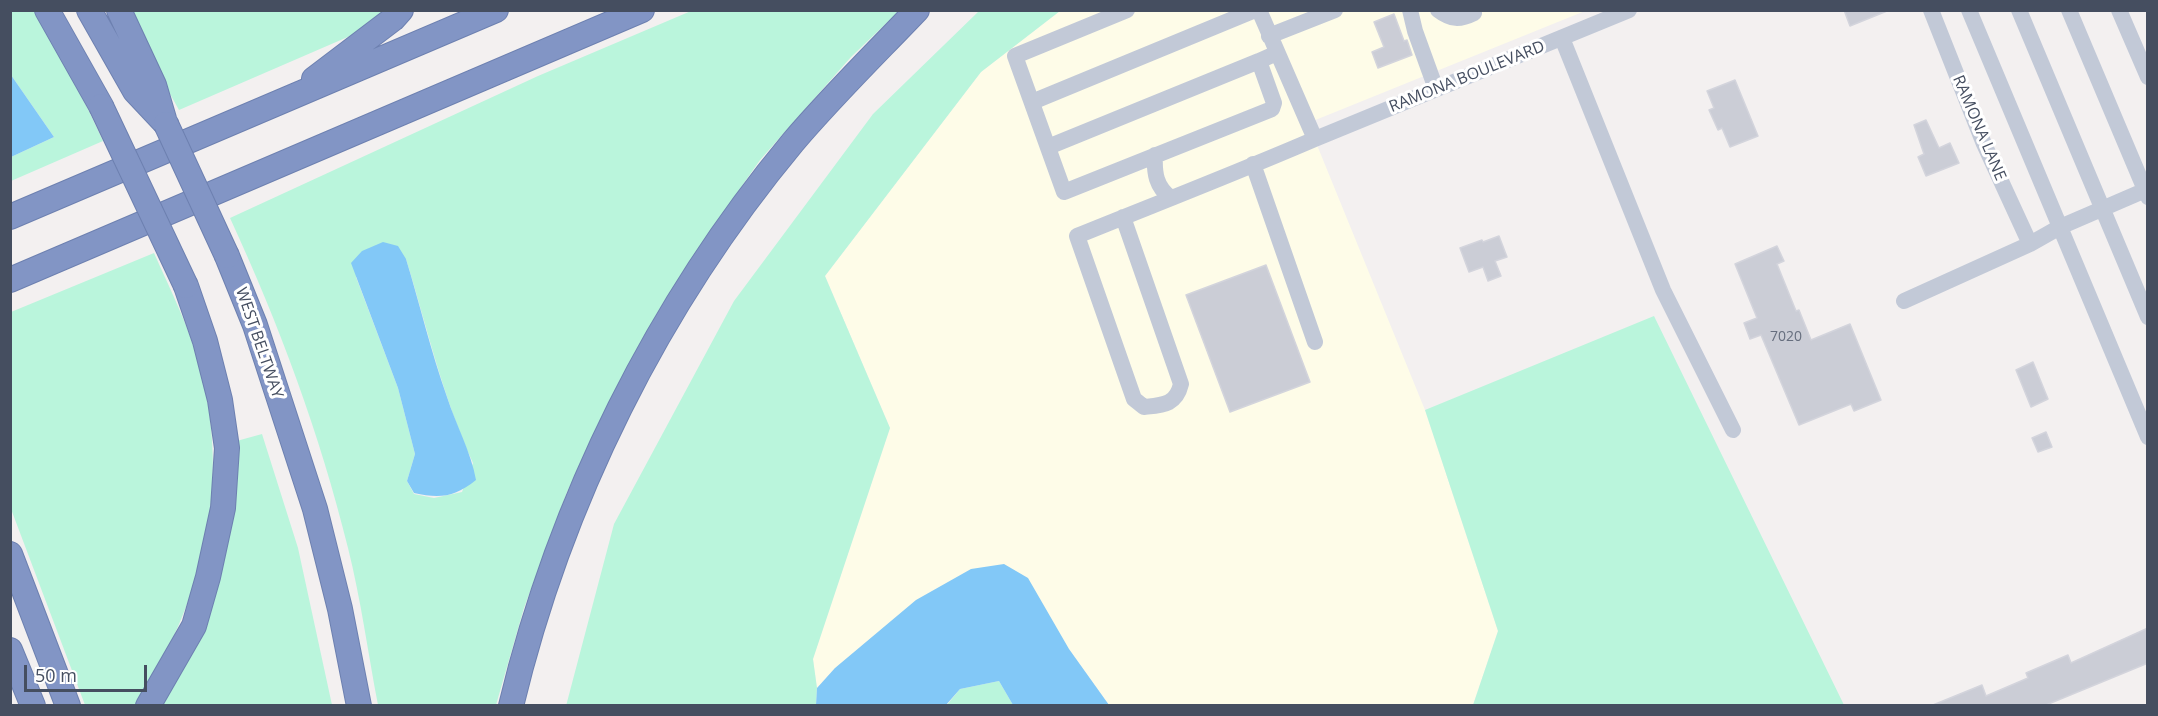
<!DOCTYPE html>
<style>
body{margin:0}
#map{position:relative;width:2158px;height:716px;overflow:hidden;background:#f3f0f0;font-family:"Open Sans",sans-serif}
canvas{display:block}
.frame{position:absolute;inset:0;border:12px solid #454e60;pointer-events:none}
.scale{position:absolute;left:24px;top:665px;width:123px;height:27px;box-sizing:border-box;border:3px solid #454e60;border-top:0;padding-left:8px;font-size:18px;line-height:21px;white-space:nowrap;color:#454e60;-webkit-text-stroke:4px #fff;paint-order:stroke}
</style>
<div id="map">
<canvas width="2158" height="716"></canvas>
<div class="frame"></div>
<div class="scale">50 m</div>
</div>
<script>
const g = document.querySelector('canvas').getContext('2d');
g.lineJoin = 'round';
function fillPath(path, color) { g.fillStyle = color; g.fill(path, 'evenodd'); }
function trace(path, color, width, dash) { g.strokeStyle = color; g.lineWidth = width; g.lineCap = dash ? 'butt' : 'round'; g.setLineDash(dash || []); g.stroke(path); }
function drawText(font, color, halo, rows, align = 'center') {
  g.font = font + ' "Open Sans",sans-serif'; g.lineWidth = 6; g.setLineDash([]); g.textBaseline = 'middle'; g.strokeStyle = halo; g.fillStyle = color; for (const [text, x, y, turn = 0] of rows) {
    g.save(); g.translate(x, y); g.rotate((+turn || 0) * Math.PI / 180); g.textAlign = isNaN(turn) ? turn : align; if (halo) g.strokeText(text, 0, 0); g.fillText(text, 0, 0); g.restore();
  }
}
fillPath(new Path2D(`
 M 1060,11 L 1585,11 L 1308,123 L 1425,410 L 1498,631 L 1473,705 L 1109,705 L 1069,649 L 835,668 L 817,688 L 813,659 L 890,428 L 825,276 L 981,72 Z`), '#fefce8');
fillPath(new Path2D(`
 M 11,11 L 35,11 L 88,109 L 103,141 L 11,181 L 11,157 L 54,137 L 11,75 Z
 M 130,11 L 387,11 L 374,22 L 350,36 L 179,110 L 142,44 Z
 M 691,11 L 899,11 L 851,57 L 760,160 L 689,262 L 657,313 L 623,376 L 567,492 L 524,608 L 496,705 L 378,705 C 368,653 361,600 348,548 C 320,434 279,324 230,218 L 538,76 ZM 406,259 C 427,327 443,398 473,463 L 462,492 L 434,498 L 414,494 L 407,481 L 415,454 L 398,388 L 356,277 Z
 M 979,11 L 1060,11 L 981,72 L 825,276 L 890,428 L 813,659 L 817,688 L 816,705 L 566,706 L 614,524 L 734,301 L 873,114 Z
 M 154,253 C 171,291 189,327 200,367 C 232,488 202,603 136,705 L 85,705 L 11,509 L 11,312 Z
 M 1654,316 L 1844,705 L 1473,705 L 1498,631 L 1425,410 Z
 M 262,434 L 298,548 L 332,705 L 162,706 L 219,580 L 231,521 L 233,442 Z
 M 999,681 L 1013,705 L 946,706 L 960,689 Z`), '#baf5dc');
fillPath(new Path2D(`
 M 11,75 L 54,137 L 11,157 L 10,157 Z
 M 383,242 L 398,246 L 406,259 C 420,305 431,352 447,397 C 456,425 471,452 476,480 C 455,497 440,499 414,493 L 407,481 L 415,454 L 398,388 L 351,263 L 362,251 Z
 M 1004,564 L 1028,578 L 1069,649 L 1109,705 L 1013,705 L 999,681 L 960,689 L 946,705 L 816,705 L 817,688 L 835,668 L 916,600 L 971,569 Z`), '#82c8f7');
const building = new Path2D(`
 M 1844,10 L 1887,10 L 1887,11 L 1850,26 Z
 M 1394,14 L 1404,41 L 1407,40 L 1412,55 L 1378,68 L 1372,52 L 1384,47 L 1374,22 Z
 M 1735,80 L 1758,136 L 1730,147 L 1722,128 L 1718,130 L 1709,110 L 1714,108 L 1707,91 Z
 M 1926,120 L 1939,148 L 1950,143 L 1959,163 L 1926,176 L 1918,157 L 1924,154 L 1914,125 Z
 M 1499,236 L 1507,257 L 1495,261 L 1501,276 L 1488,281 L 1483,267 L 1469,272 L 1460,248 L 1482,240 L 1483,242 Z
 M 1777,246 L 1784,261 L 1777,264 L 1796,311 L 1799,310 L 1811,340 L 1850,324 L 1881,400 L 1854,411 L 1851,404 L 1799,425 L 1761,335 L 1750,339 L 1744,323 L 1757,318 L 1735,264 Z
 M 1266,265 L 1310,382 L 1230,412 L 1186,295 Z
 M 2033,362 L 2048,399 L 2031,407 L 2016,370 Z
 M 2046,432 L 2052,447 L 2038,452 L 2032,438 Z
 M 2148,628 L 2148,663 L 2046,705 L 1933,705 L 1982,685 L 1986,696 L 2028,678 L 2026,673 L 2068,655 L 2071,663 Z`);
fillPath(building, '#cbcdd6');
trace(building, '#d3d4dc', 1.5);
const highway = new Path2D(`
 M 47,10 L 101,106
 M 89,10 L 135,91 L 166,124
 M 119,10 L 154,85 L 164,119
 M 314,79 L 393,19 L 401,10
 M 10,217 L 496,10
 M 227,256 L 255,325 L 315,509 L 340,609 L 359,706
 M 10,280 L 642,10
 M 10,554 L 68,706
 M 10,650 L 33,706
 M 148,706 L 194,626 L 208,577 L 223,508 L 227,448 L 220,400 L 205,341 L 186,286
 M 511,706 C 560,501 658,304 793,142 C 832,96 875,54 917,10`);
trace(highway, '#6d80b0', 26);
trace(new Path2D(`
 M 1127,10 L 1015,56 L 1064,192 L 1272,109 L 1274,103 L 1259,61 L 1277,53
 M 1259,10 L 1315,139
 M 1410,10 L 1415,31 L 1436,89
 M 1438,10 C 1451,20 1460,20 1474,13
 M 1931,10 L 1984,144 L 2030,244
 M 1969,10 L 2060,227 L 2148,189
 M 2019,10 L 2148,317
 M 2069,10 L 2148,197
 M 2119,10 L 2148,77
 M 1269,36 L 1335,10
 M 1562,38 L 1663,290 L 1733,430
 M 1032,102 L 1255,10
 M 1048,147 L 1259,61
 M 1155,155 C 1154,173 1156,187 1171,198
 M 1253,164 L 1315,342
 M 1123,217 L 1181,384 C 1176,405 1163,405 1144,407 L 1134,399 L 1077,236 C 1156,204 1236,173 1315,139 L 1629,10
 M 1904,301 L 2030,244 L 2060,227 L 2148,437`), '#c2c9d7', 16);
trace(highway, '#8295c5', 24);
const highwayBridge = new Path2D(`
 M 101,106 L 186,286
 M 166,124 L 227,256`);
trace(highwayBridge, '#6d80b0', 26, []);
trace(highwayBridge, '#8295c5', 24);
drawText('14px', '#666e7e', null, [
 ["7020",1786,337]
]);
drawText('16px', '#454e60', '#fff', [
 ["RAMONA BOULEVARD",1467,77,-22],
 ["RAMONA LANE",1979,128,67],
 ["WEST BELTWAY",259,343,71]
]);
</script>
